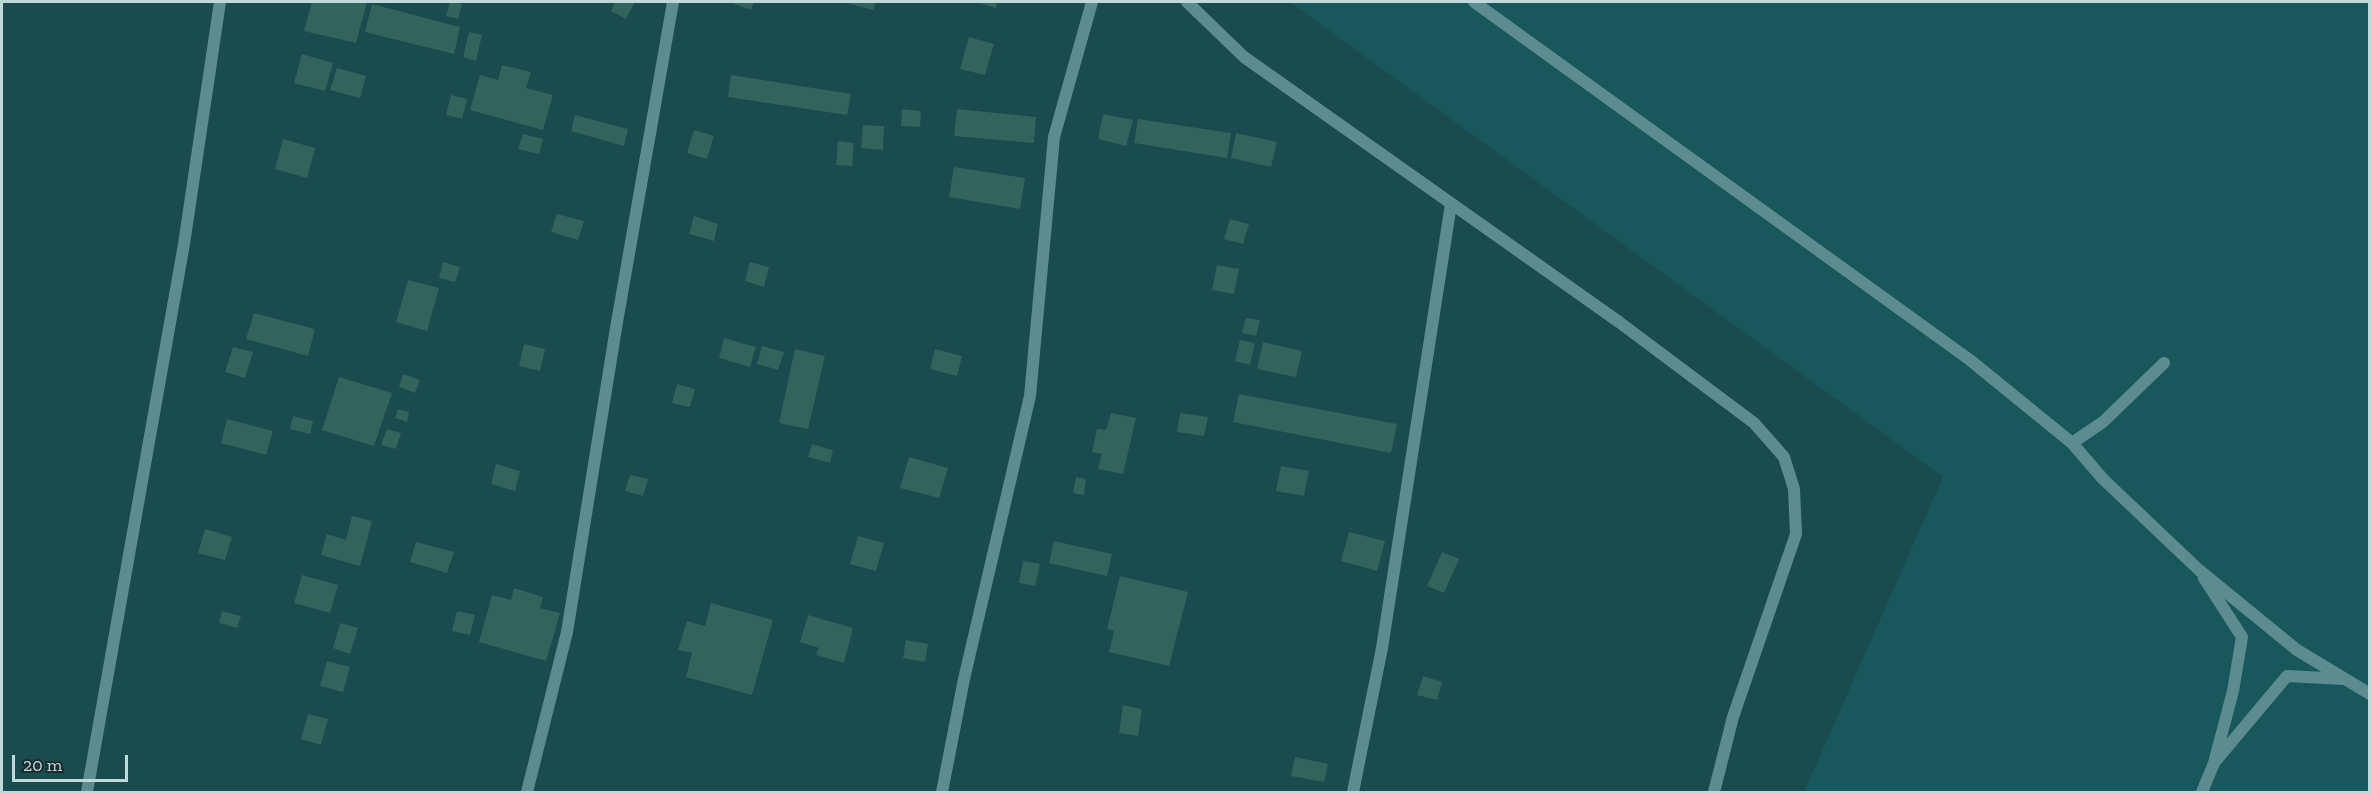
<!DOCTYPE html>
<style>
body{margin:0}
#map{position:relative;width:2371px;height:794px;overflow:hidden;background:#194b4f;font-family:"Zilla Slab",serif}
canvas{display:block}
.frame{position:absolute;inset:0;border:3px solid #bfd8da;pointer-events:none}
.scale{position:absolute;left:12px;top:755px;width:116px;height:27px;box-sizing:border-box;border:3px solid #bfd8da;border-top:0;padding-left:8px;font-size:18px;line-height:21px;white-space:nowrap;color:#bfd8da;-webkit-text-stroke:4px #192d2f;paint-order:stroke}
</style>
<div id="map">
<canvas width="2371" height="794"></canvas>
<div class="frame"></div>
<div class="scale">20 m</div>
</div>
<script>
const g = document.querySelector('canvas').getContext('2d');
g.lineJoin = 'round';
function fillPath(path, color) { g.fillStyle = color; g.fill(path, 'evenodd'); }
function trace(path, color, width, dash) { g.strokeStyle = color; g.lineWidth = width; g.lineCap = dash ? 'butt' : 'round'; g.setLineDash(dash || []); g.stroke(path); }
fillPath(new Path2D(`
 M 1290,2 L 2369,2 L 2369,792 L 1804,792 L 1943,477 Z`), '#18585d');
fillPath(new Path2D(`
 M 312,2 L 367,2 L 356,43 L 304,31 Z
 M 450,2 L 462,4 L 458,19 L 446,16 Z
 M 615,2 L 635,2 L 626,19 L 611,11 Z
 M 729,2 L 754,2 L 751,10 Z
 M 843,2 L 876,2 L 873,10 Z
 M 976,2 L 997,2 L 996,8 Z
 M 372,4 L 460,27 L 454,54 L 365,32 Z
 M 469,32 L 482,35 L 476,61 L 463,57 Z
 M 969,37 L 994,44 L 985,75 L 960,69 Z
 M 302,54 L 333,63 L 325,91 L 294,83 Z
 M 502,65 L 531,72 L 526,88 L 553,95 L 543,130 L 470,110 L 480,75 L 498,80 Z
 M 337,68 L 366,76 L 360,98 L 330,90 Z
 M 731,75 L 851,94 L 847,115 L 728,97 Z
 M 451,95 L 467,99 L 462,119 L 446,115 Z
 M 902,109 L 921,111 L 920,127 L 901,126 Z
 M 957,109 L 1036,117 L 1034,143 L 954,136 Z
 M 1103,114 L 1133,120 L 1126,146 L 1098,139 Z
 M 575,115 L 628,129 L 624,146 L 571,131 Z
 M 1138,119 L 1231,133 L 1227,158 L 1134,143 Z
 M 863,125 L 884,126 L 883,150 L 861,148 Z
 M 694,130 L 714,136 L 707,159 L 687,153 Z
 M 1236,133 L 1277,142 L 1271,167 L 1231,158 Z
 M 523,134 L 543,139 L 539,154 L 518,149 Z
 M 283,139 L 315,148 L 307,178 L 275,169 Z
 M 838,141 L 854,143 L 852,166 L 836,165 Z
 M 954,167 L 1025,178 L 1020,209 L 949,197 Z
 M 557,214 L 584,221 L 578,240 L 551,232 Z
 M 694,216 L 718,224 L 714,241 L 689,234 Z
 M 1230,219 L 1249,224 L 1243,244 L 1224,239 Z
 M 443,262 L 460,267 L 455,282 L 439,278 Z
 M 750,262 L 769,267 L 764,287 L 745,281 Z
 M 1217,265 L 1239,269 L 1234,294 L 1212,290 Z
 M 408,280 L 439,288 L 427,331 L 396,322 Z
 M 254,313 L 315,329 L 308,356 L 246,339 Z
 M 1246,318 L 1260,320 L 1256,336 L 1242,333 Z
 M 724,338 L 756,347 L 750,367 L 719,358 Z
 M 1240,340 L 1255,343 L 1250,365 L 1235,361 Z
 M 1263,342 L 1302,351 L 1296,377 L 1257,369 Z
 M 524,344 L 545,349 L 540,371 L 519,366 Z
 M 762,346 L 784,352 L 778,370 L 757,364 Z
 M 233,347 L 253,352 L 245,378 L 225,372 Z
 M 795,349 L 825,356 L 808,429 L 779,423 Z
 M 935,349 L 962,356 L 957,376 L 930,369 Z
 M 403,374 L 420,380 L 415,393 L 399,387 Z
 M 339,377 L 392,393 L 374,446 L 322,430 Z
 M 677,384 L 695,389 L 690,407 L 672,403 Z
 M 1239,394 L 1397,424 L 1391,453 L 1233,422 Z
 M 398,409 L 409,412 L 407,422 L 395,418 Z
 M 1111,413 L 1136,418 L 1123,474 L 1098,469 L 1102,454 L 1092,452 L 1097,429 L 1106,430 Z
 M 1180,413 L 1208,417 L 1204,436 L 1177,432 Z
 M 293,416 L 313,421 L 310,434 L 290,429 Z
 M 227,419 L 273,431 L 266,455 L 221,443 Z
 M 387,429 L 401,433 L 396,449 L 381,445 Z
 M 812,444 L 833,450 L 830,463 L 808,457 Z
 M 909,457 L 948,468 L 939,498 L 900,488 Z
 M 496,464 L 520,471 L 515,491 L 491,484 Z
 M 1281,466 L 1309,471 L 1304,496 L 1276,491 Z
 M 630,475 L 648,479 L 643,496 L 625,491 Z
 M 1076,477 L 1086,479 L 1084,495 L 1073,493 Z
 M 352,516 L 372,521 L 360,566 L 321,555 L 327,534 L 346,540 Z
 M 205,529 L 232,537 L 225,560 L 198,553 Z
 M 1349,532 L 1385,541 L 1377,571 L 1341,561 Z
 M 858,536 L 884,543 L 876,571 L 850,564 Z
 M 1054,541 L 1112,554 L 1107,576 L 1049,563 Z
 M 416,542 L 454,552 L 447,573 L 410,562 Z
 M 1442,552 L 1459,559 L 1444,593 L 1427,586 Z
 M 1023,561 L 1040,564 L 1035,586 L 1019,583 Z
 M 302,575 L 338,585 L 330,613 L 294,603 Z
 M 1120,576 L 1188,592 L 1169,666 L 1109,652 L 1114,631 L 1107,629 Z
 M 514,588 L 543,597 L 540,608 L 560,613 L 546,661 L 479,642 L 492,595 L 511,600 Z
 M 711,603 L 773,620 L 752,695 L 686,677 L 692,653 L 678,650 L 687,621 L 705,626 Z
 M 222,611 L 241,616 L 237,628 L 219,623 Z
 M 457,611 L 475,615 L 470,635 L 452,631 Z
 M 808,615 L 853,628 L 844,663 L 816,655 L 819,648 L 800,642 Z
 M 340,623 L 358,628 L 350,654 L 333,648 Z
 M 906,640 L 928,644 L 925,662 L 903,658 Z
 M 327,661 L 350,667 L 343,692 L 320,686 Z
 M 1423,676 L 1442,682 L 1437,700 L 1417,695 Z
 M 1123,705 L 1142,709 L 1138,736 L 1119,733 Z
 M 308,714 L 328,719 L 321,745 L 301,739 Z
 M 1295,757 L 1328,764 L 1324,782 L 1291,776 Z`), '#34635c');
trace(new Path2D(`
 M 1474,2 L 1970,360 L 2072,443 L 2103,479 L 2199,570 L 2297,650 L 2370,694
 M 2072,443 L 2103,422 L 2164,363
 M 2204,578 L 2242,637 L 2233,691 L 2214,763
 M 2202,792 L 2214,763 L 2287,676 L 2344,679`), '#5c8c90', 12);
trace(new Path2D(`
 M 1187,2 L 1244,57 L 1619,322 L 1754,423 L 1784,457 L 1794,489 L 1796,534 L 1733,717 L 1714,792
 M 87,792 L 184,244 L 220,2
 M 527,792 L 567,632 L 616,328 L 673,2
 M 942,792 L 964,679 L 1030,396 L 1054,137 L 1092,2
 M 1353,792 L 1382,648 L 1451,204`), '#5c8c90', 12);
</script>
